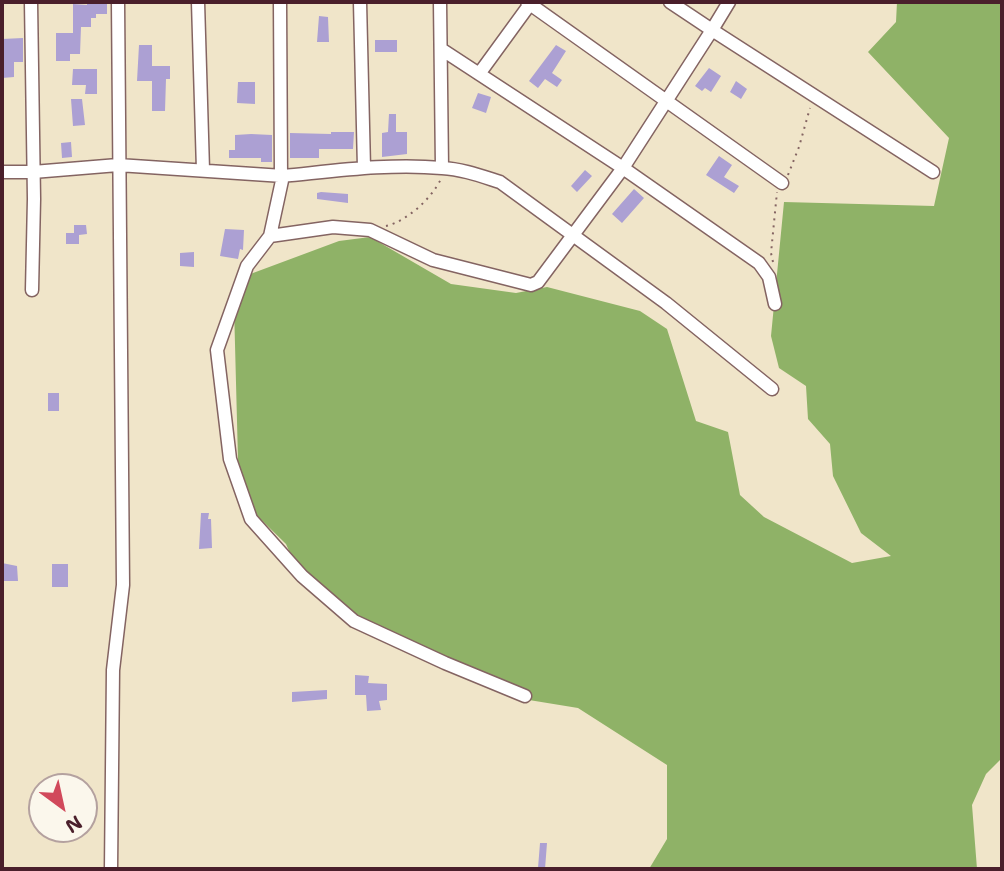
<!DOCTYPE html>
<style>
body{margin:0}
#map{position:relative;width:1004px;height:871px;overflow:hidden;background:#f0e5c9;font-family:"Shantell Sans",sans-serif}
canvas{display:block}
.frame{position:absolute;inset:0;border:4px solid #4a1f2b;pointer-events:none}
.north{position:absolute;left:28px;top:773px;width:70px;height:70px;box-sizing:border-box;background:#fbf7ec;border:2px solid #b4a19f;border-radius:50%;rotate:147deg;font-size:19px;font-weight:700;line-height:28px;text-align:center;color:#4a1f2b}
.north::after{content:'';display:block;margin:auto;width:24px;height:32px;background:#d1495b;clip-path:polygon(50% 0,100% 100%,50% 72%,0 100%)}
</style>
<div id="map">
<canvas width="1004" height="871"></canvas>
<div class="frame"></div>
<div class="north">N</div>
</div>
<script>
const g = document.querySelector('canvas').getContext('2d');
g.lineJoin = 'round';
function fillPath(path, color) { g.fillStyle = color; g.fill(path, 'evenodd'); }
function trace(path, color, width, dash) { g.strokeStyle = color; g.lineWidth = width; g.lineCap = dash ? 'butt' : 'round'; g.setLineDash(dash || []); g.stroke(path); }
fillPath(new Path2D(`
 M 897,2 L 1002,2 L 1002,758 L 986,774 L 972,805 L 977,869 L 649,869 L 667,839 L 667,765 L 578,708 L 529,700 L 370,633 L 296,567 L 286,544 L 239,498 L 234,306 L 245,276 L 339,241 L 370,237 L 451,284 L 516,293 L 547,287 L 640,311 L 667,329 L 696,421 L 728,432 L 740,495 L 764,517 L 852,563 L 891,556 L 861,533 L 833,476 L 830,444 L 808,419 L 806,386 L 779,368 L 771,336 L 784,202 L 934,206 L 949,138 L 868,52 L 896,22 Z`), '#8fb267');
fillPath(new Path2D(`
 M 87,2 L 107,2 L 107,14 L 96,14 L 96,18 L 91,18 L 91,27 L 81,27 L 80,54 L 70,54 L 70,61 L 56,61 L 56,33 L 73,33 L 73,4 L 87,5 Z
 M 319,16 L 328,17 L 329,42 L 317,42 Z
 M 23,38 L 23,62 L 14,62 L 14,77 L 2,78 L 2,39 Z
 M 375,40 L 397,40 L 397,52 L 375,52 Z
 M 139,45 L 152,45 L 152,66 L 170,66 L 170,79 L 166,79 L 165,111 L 152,111 L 152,81 L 137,81 Z
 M 556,45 L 566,51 L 552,73 L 562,80 L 557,87 L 545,79 L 538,88 L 529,81 Z
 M 709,68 L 721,76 L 711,92 L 705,88 L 702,91 L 695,86 Z
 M 73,69 L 97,69 L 97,94 L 85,94 L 86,85 L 72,85 Z
 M 736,81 L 747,89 L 741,99 L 730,92 Z
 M 238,82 L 255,82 L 255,104 L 237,103 Z
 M 478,93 L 491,97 L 486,113 L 472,108 Z
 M 71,99 L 82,99 L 85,125 L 73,126 Z
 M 389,114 L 396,114 L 396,132 L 407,132 L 407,154 L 382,157 L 382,133 L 388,132 Z
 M 331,132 L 354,132 L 353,149 L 319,149 L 319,158 L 290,158 L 290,133 L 331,134 Z
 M 251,134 L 272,135 L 272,162 L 261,162 L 261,158 L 229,158 L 229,150 L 235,150 L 235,135 Z
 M 71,142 L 72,157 L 62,158 L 61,143 Z
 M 719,156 L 732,165 L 724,177 L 739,186 L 734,193 L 706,175 Z
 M 585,170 L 592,176 L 577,192 L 571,186 Z
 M 634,189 L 644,198 L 622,223 L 612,214 Z
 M 321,192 L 348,194 L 348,203 L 317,199 L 317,193 Z
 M 74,225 L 86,225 L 87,234 L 79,235 L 79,244 L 66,244 L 66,233 L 74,233 Z
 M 225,229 L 244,230 L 243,250 L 240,249 L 238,259 L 220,256 Z
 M 194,252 L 194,267 L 180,266 L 180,253 Z
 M 48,393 L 59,393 L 59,411 L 48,411 Z
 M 201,513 L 209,513 L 208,519 L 211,519 L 212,548 L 199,549 Z
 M 2,563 L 17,566 L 18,581 L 2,581 Z
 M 52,564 L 68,564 L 68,587 L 52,587 Z
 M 355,675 L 369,676 L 368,683 L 387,684 L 387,700 L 379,701 L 381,710 L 367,711 L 366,695 L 355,695 Z
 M 327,690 L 327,699 L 292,702 L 292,692 Z
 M 540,843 L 547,843 L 545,869 L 538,868 Z`), '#aca0d3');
const minor = new Path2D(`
 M 31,2 L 34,199 L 32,290
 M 198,2 L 203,170
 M 280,2 L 281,176
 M 360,2 L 364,168
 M 440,2 L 442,168
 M 527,2 L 782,183
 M 729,2 L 712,30 L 933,172
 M 441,49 L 623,168 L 759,263 L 769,277 L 775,304
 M 479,74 L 530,4
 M 2,172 L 33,172 L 118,165 L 283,176
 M 270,236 L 333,227 L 370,230 L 433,260 L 531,285 L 538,282 L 623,168 L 712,30 L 670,2
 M 525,696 L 445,663 L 354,621 L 302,576 L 251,519 L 230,459 L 217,350 L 247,266 L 270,236 L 283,176 C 335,171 389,163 442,168 C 462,169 481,176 500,182 L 666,303 L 772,389
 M 111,869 L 113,670 L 123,585 L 118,2`);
trace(minor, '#846462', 15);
trace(new Path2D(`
 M 788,175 L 799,147 L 810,108
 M 386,226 C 407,221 431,199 441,179
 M 773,262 L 771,253 L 777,192`), '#846462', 2, [2, 5]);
trace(minor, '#fff', 12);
</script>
